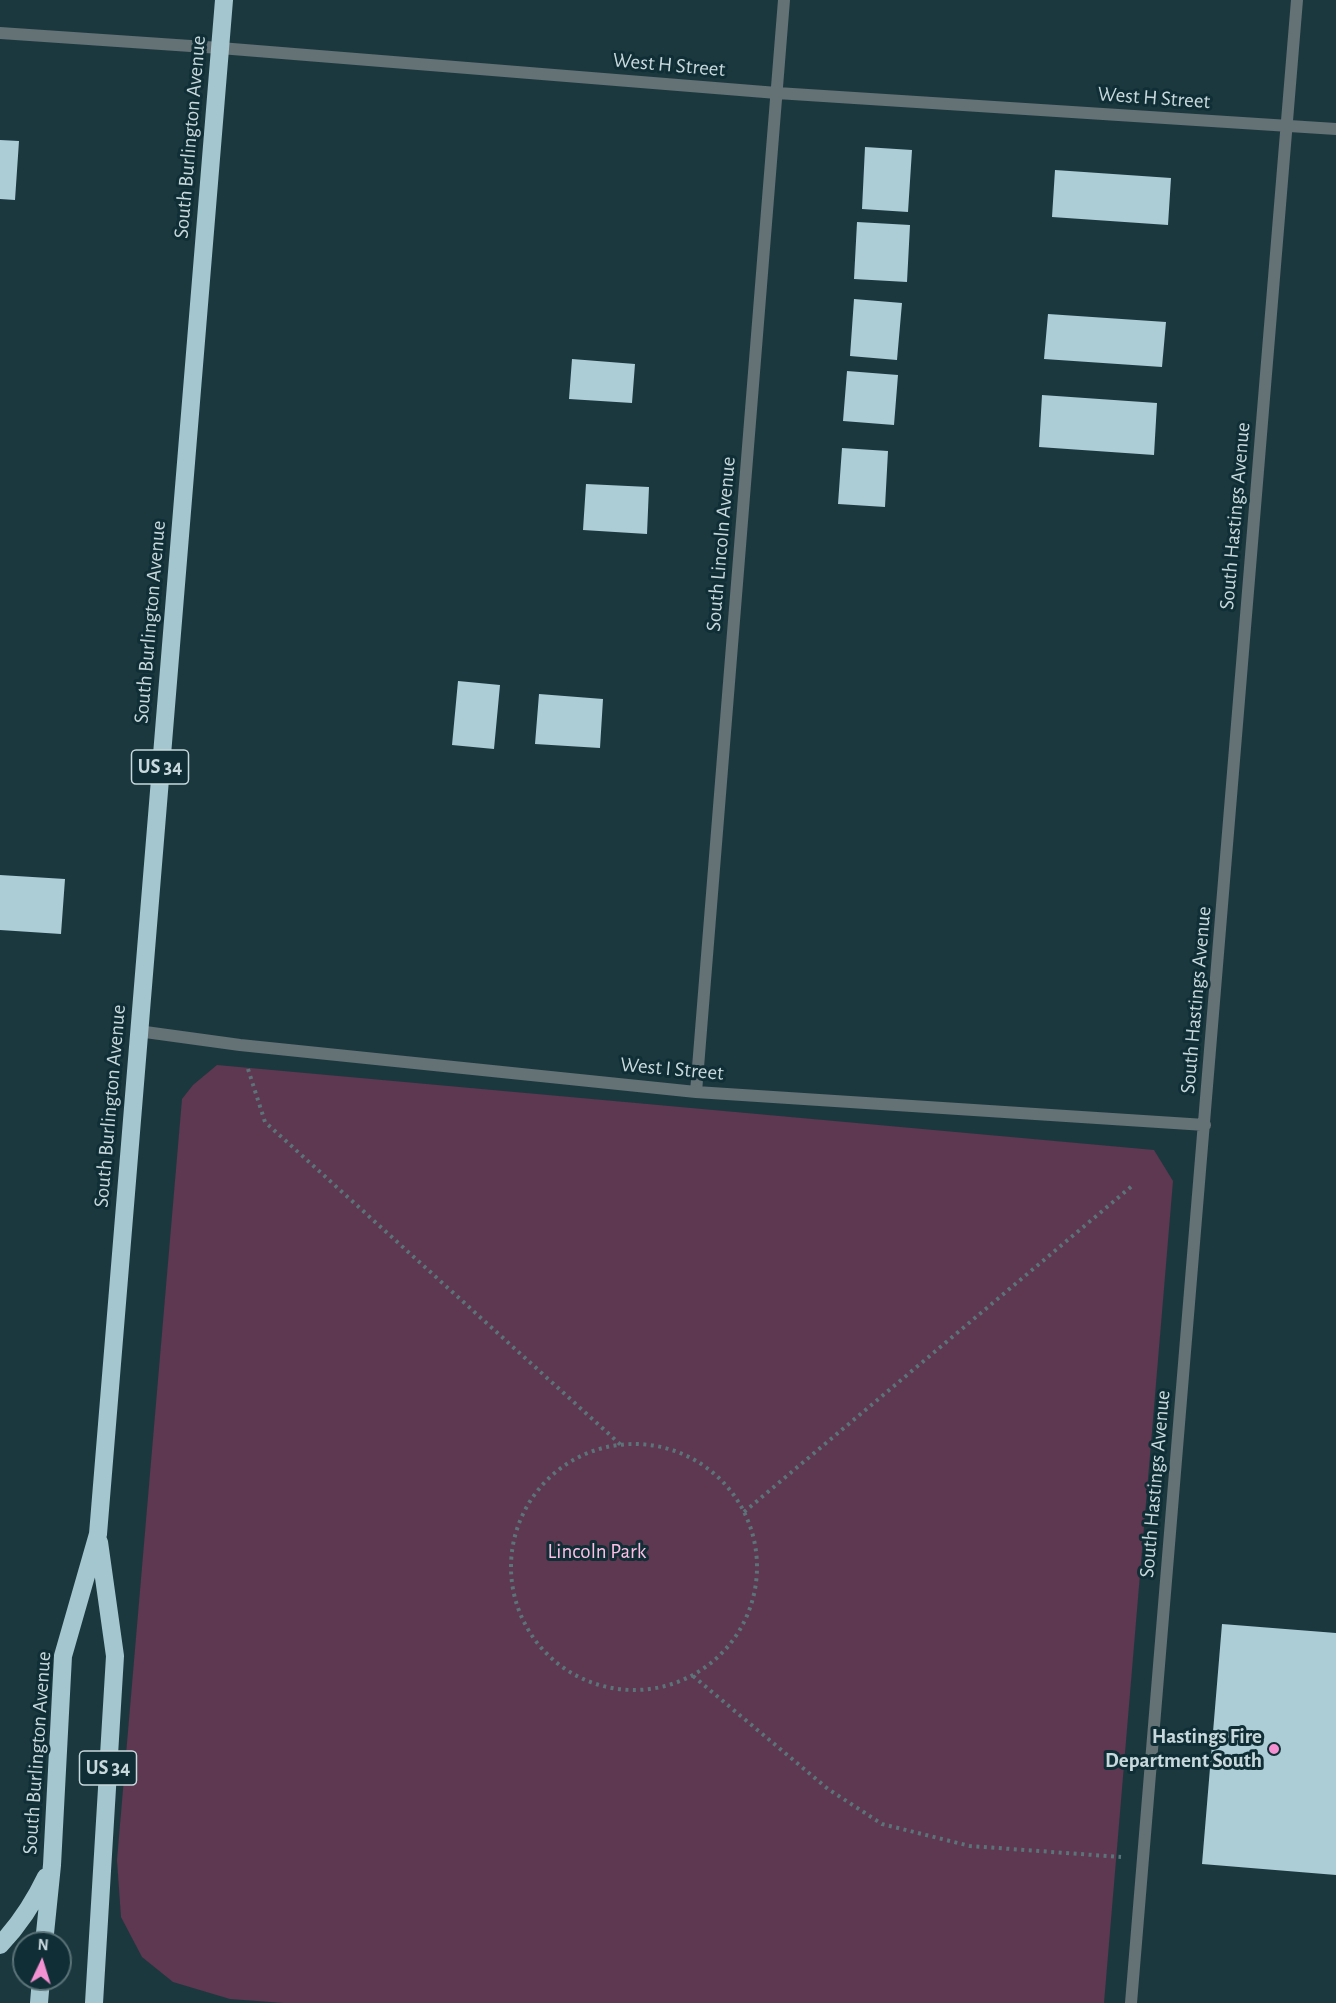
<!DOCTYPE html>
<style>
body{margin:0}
#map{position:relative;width:1336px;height:2003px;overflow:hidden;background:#1b383f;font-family:"Alegreya Sans",sans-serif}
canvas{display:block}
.north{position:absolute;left:12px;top:1931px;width:60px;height:60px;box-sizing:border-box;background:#102e35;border:2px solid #5a7278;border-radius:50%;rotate:4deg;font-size:16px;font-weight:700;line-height:24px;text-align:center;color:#c8d9dd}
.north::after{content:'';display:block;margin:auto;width:21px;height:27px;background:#f491d3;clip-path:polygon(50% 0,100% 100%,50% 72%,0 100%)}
</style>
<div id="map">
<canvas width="1336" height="2003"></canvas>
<div class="north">N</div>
</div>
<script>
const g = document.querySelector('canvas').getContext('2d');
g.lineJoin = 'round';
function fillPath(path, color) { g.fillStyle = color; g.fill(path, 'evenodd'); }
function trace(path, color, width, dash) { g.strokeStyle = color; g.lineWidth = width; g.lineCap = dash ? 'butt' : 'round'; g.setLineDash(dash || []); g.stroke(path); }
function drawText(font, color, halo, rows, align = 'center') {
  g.font = font + ' "Alegreya Sans",sans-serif'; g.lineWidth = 6; g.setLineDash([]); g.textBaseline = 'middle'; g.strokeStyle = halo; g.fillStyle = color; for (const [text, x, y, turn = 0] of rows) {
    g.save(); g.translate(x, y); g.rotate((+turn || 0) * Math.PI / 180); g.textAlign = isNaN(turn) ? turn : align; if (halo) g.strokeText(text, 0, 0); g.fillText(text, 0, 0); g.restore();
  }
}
fillPath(new Path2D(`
 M 217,1065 L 1154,1150 L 1173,1181 L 1104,2003 L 284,2003 L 230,1999 L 173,1982 L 142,1957 L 121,1917 L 117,1860 L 182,1099 L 193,1085 Z`), '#5e3751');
fillPath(new Path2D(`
 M 0,140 L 19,141 L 15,200 L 0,199 Z
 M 865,147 L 912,150 L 908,212 L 862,209 Z
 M 1055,170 L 1171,178 L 1168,225 L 1052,217 Z
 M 857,222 L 910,225 L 907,282 L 854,279 Z
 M 854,299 L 902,303 L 897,360 L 850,356 Z
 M 1048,314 L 1166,322 L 1162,367 L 1044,359 Z
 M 572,359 L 635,364 L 632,403 L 569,399 Z
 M 847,371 L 898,375 L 894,425 L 843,421 Z
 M 1042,395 L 1157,403 L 1154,455 L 1039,447 Z
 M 842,448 L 888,451 L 885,507 L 838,504 Z
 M 586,484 L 649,487 L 647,534 L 583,530 Z
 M 458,681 L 500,685 L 494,749 L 452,745 Z
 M 539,694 L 603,699 L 600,748 L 535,744 Z
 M 0,875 L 65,879 L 61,934 L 0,930 Z
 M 1222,1624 L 1336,1633 L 1336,1875 L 1202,1864 Z`), '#accdd6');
trace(new Path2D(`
 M 248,1069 L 265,1122 L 621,1445
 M511 1567a123 123 0 1 1 246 0a123 123 0 1 1-246 0Z
 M 744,1512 L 1132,1186
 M 693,1676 L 828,1789 L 882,1824 L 970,1846 L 1121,1857`), '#5b7379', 4, [3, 4.5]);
trace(new Path2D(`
 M 0,33 L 220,48 L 777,93 L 1336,129
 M 138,1031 L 240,1045 L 696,1092 L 1205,1125
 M 696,1092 L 784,0
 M 1131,2003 L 1297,0`), '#647175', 12);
trace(new Path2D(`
 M 44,1943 L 52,1865 L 63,1656 L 98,1534 L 224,0
 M 0,1945 C 19,1925 34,1902 46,1877
 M 39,2003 L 41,1979
 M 94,2003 L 115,1656 L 99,1542`), '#a4c6ce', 18);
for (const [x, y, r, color] of [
 [1274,1749,6,"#f491d3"]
]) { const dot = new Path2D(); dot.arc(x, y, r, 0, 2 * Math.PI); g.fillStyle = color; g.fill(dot); trace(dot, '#102e35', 2); }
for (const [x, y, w] of [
 [160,767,57],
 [108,1768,57]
]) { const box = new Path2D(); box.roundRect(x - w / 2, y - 17, w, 34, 4.5); g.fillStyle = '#102e35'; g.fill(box); trace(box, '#c8d9dd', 1.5); }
drawText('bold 20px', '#c8d9dd', null, [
 ["US 34",160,767],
 ["US 34",108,1768]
]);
drawText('21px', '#c8d9dd', '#102e35', [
 ["West H Street",669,65,5],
 ["West H Street",1154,98,4],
 ["South Burlington Avenue",190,137,-85],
 ["South Hastings Avenue",1235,516,-85],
 ["South Lincoln Avenue",721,544,-85],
 ["South Burlington Avenue",150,622,-85],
 ["South Hastings Avenue",1196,1000,-85],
 ["West I Street",672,1069,5],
 ["South Burlington Avenue",110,1106,-85],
 ["South Hastings Avenue",1155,1484,-85],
 ["South Burlington Avenue",37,1753,-86]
]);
drawText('21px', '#febfe7', '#102e35', [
 ["Lincoln Park",597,1552]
]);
drawText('bold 21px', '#c8d9dd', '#102e35', [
 ["Hastings Fire",1262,1737],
 ["Department South",1262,1761]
], 'right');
</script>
